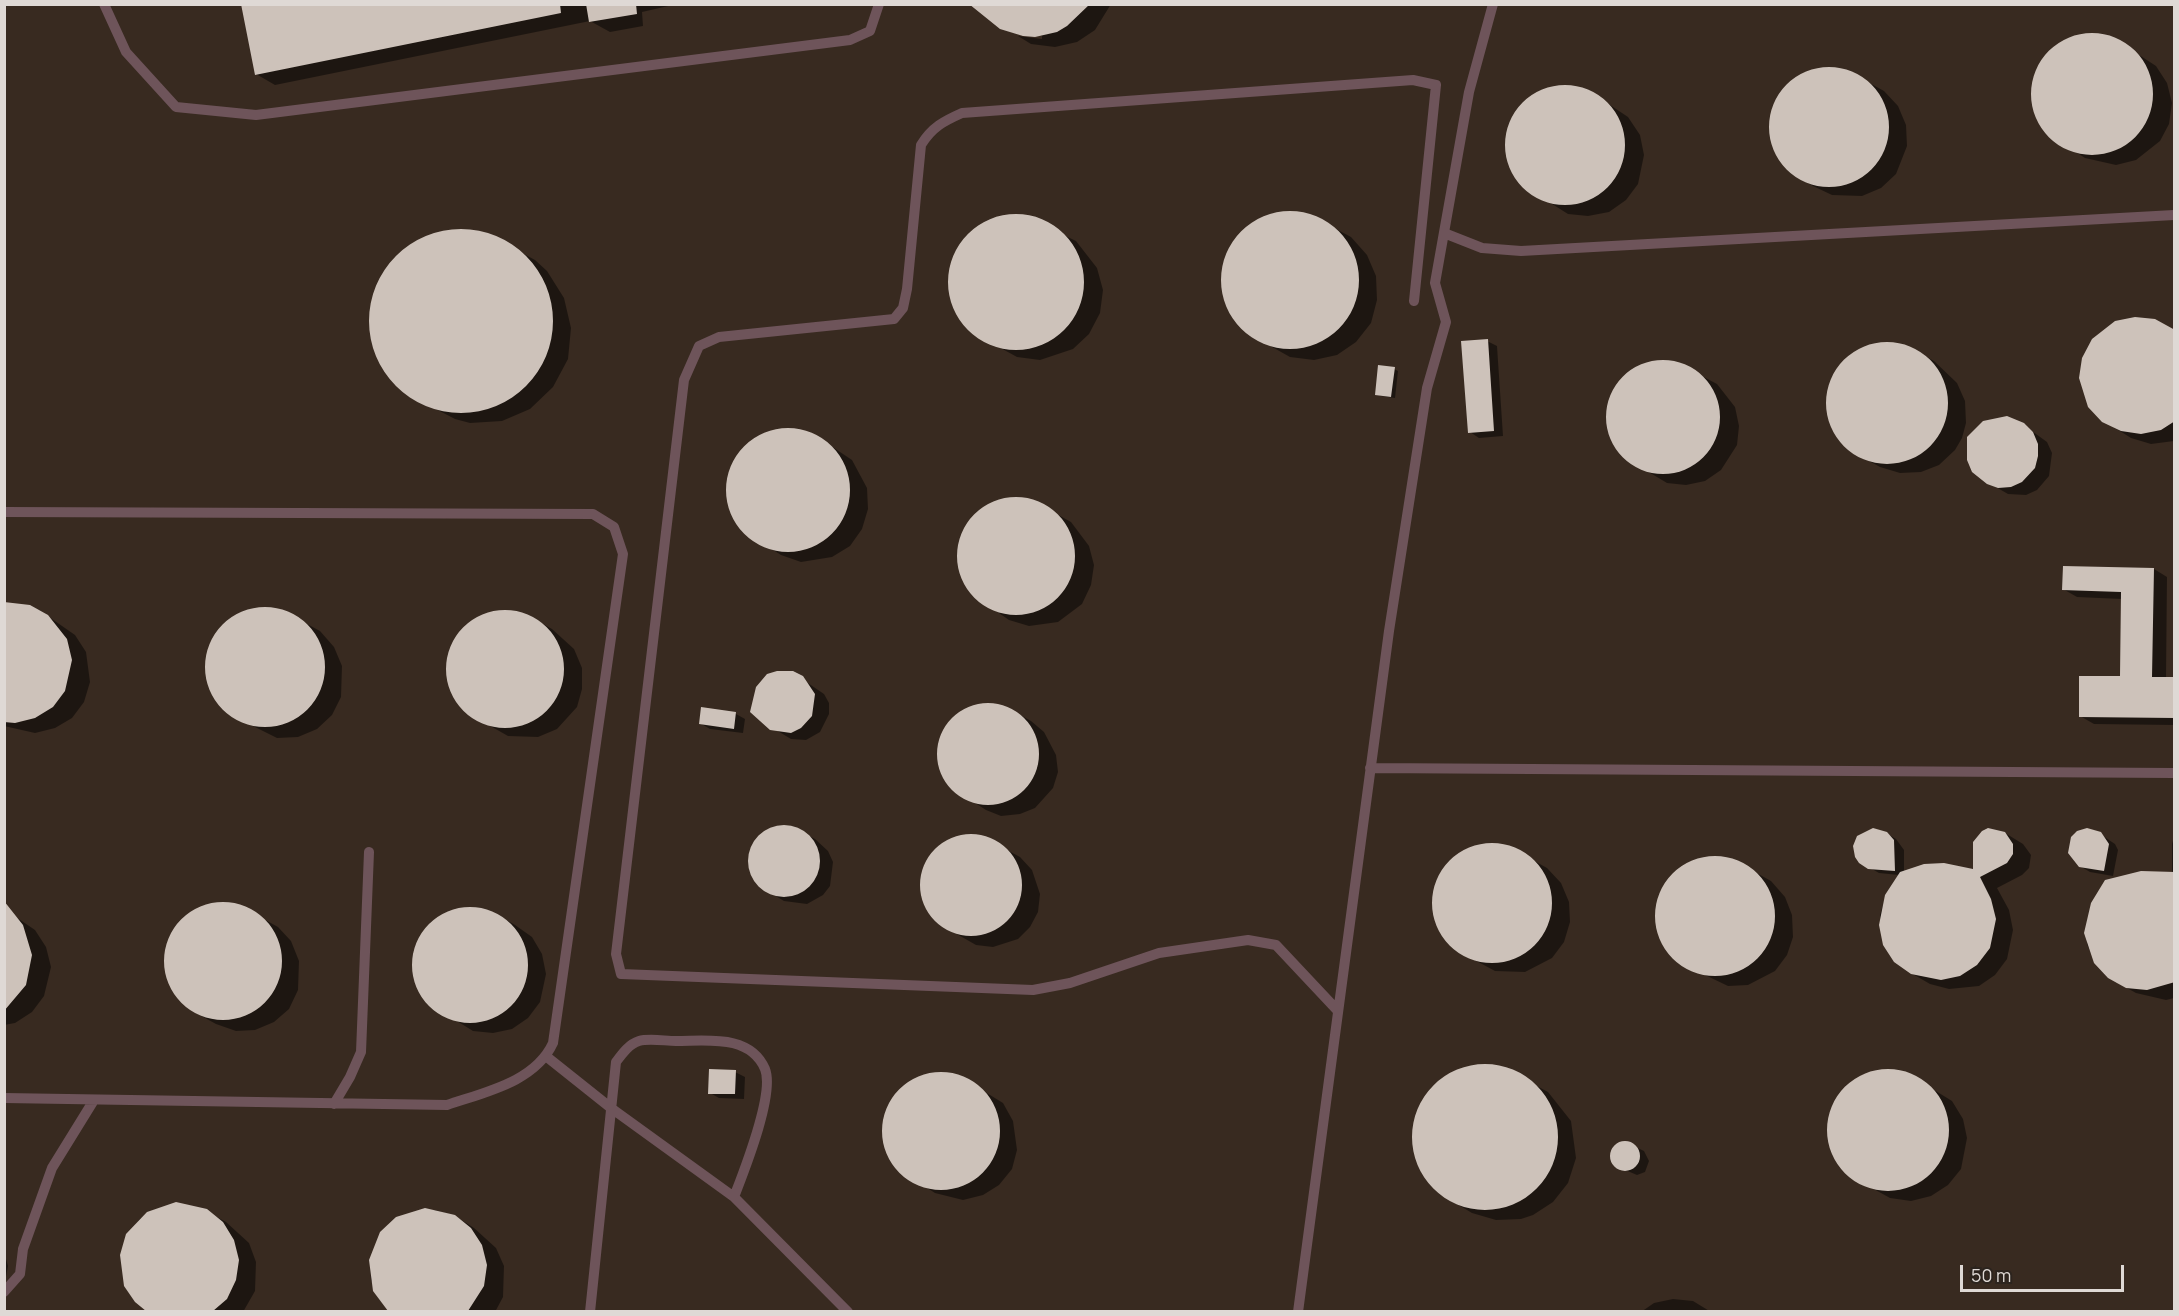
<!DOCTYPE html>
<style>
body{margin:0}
#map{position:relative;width:2179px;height:1316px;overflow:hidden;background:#2c241e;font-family:Manrope,sans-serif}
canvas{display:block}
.frame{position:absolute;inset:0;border:6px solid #dfd9d5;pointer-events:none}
.scale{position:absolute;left:1960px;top:1265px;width:164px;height:27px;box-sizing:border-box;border:3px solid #dfd9d5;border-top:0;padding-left:8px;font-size:18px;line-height:21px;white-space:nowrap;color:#dfd9d5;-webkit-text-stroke:4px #2c241e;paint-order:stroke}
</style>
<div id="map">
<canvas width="2179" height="1316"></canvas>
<div class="frame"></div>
<div class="scale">50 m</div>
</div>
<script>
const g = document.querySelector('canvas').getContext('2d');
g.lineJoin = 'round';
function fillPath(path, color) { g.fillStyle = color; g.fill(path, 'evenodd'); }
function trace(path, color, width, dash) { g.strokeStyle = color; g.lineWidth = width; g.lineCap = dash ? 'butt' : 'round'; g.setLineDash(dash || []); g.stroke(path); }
fillPath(new Path2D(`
 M 5,5 L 2174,5 L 2174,1311 L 5,1311 Z`), '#382a20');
fillPath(new Path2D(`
 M 243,4 L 677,4 L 642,12 L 643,26 L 610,32 L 590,21 L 275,85 L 256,74 Z
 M 976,4 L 1111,4 L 1095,30 L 1077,42 L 1055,47 L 1031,44 L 1018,36 L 1042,39 L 1042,36 L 1011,32 Z
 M 2089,34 L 2111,37 L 2130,49 L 2156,66 L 2167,83 L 2172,103 L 2169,124 L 2160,141 L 2136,160 L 2116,165 L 2085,158 L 2049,134 L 2038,117 L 2033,97 L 2036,75 L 2045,58 L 2069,39 Z
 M 1825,68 L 1846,70 L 1884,91 L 1898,106 L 1906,125 L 1907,146 L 1896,174 L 1881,188 L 1862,196 L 1832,195 L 1813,186 L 1793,174 L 1774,150 L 1770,130 L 1772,109 L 1781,91 L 1806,72 Z
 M 1573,87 L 1592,93 L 1628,117 L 1640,135 L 1644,155 L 1638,184 L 1626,200 L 1609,212 L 1588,216 L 1568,214 L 1522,185 L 1511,168 L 1506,148 L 1513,118 L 1525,102 L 1542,91 Z
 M 1274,213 L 1310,215 L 1351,237 L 1367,255 L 1376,276 L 1377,300 L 1371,323 L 1356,342 L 1337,355 L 1314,360 L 1290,357 L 1249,334 L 1233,317 L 1224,295 L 1225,260 L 1236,239 L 1253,223 Z
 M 1024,216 L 1076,241 L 1097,268 L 1103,290 L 1100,313 L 1089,334 L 1073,349 L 1040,360 L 1017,357 L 977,335 L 968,327 L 956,308 L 950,286 L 953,262 L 964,242 L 980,226 L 1001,217 Z
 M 456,230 L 487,234 L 535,260 L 547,271 L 564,298 L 571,328 L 568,359 L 553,387 L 530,409 L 502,421 L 470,423 L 455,419 L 407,394 L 385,370 L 373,341 L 371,310 L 380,280 L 389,266 L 412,245 L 440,233 Z
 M 2116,323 L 2174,331 L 2174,441 L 2151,444 L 2131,438 L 2112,426 L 2083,359 L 2099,334 Z
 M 1487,341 L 1497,346 L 1503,436 L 1479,438 L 1470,432 Z
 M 1895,344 L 1914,350 L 1934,361 L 1957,383 L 1965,401 L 1966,423 L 1962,438 L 1955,450 L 1939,465 L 1921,472 L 1900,473 L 1880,467 L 1860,456 L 1844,443 L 1830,416 L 1828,394 L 1840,367 L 1855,352 L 1874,345 Z
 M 1660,361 L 1679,364 L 1717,384 L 1735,407 L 1739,426 L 1737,445 L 1721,470 L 1705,481 L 1686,485 L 1667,483 L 1622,456 L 1611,439 L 1607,420 L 1610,401 L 1618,383 L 1641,366 Z
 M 1394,369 L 1398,371 L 1395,398 L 1381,396 L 1377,394 Z
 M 2018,421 L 2047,442 L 2052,453 L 2049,476 L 2037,490 L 2026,495 L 2008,494 L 1982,479 Z
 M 796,430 L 816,436 L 852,460 L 867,488 L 868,509 L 862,529 L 850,546 L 832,557 L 801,562 L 781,555 L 744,531 L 733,513 L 728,493 L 734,462 L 747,446 L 765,434 Z
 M 1013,498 L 1033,501 L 1071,522 L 1089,546 L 1094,565 L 1091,585 L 1082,604 L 1058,622 L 1029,626 L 1009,620 L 973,595 L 962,578 L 958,559 L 960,539 L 969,521 L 994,502 Z
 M 2154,569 L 2167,577 L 2166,678 L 2174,678 L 2174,725 L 2094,724 L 2080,716 L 2121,678 L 2122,599 L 2077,597 L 2063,589 Z
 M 4,606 L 39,610 L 75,635 L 86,652 L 90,682 L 84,702 L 72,718 L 55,728 L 35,733 L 4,726 Z
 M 252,609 L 283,611 L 320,631 L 334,647 L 342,666 L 341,697 L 332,715 L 317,729 L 298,737 L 277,738 L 229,714 L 215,699 L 207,679 L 206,659 L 212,640 L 225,624 Z
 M 512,611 L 532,618 L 552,629 L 574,649 L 582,668 L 582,689 L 577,707 L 557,729 L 538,737 L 508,736 L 471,715 L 457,700 L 449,681 L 448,662 L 459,633 L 474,620 L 493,612 Z
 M 793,673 L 824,694 L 829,703 L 829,714 L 820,732 L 806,740 L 791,739 L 776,730 Z
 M 986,705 L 1011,710 L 1031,721 L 1044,732 L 1056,755 L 1058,772 L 1053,788 L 1035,808 L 1020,814 L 1001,816 L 986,810 L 952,788 L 943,774 L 939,748 L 944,731 L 955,718 L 969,708 Z
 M 703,709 L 736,714 L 745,719 L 743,733 L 710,729 L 700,723 Z
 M 776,827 L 800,831 L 815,839 L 828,851 L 833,862 L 830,886 L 823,895 L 807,904 L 784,901 L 769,892 L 755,880 L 750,869 L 753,845 L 765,832 Z
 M 2094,830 L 2115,844 L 2118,850 L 2113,876 L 2090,872 L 2080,866 Z
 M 1886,833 L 1896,839 L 1904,850 L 1904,872 L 1974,870 L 2005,833 L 2023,844 L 2031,855 L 2029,868 L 2022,875 L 1997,888 L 2009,910 L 2013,930 L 2007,959 L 1995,975 L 1979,986 L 1949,989 L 1930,984 L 1911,973 L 1882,934 L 1880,915 L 1886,895 L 1899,875 L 1879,873 L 1860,862 Z
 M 981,836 L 1020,857 L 1032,870 L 1040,894 L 1038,912 L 1030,927 L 1018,939 L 993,947 L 976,945 L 941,925 L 929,912 L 921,888 L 923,871 L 931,855 L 944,843 L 959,837 Z
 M 2174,837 L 2174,998 L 2166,1000 L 2136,993 L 2118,983 L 2095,962 L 2087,944 L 2087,923 L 2172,874 L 2172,844 Z
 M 1479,846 L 1509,847 L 1547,868 L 1561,883 L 1569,902 L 1570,922 L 1564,942 L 1552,958 L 1525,972 L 1495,971 L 1456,950 L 1442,935 L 1435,916 L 1436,885 L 1445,867 L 1461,853 Z
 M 1702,859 L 1733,860 L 1771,881 L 1785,897 L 1792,915 L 1793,937 L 1787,955 L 1775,971 L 1748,985 L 1728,986 L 1680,963 L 1666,948 L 1658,929 L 1657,909 L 1669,880 L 1684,867 Z
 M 210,905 L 240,906 L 278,927 L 291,941 L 299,961 L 298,990 L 289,1009 L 274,1022 L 255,1030 L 236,1031 L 216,1024 L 196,1013 L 174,993 L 166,974 L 167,944 L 176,926 L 191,913 Z
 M 467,908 L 496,914 L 515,925 L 532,937 L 542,954 L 546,974 L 540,1002 L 528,1018 L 512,1029 L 493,1033 L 473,1031 L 428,1003 L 417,986 L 413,967 L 415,948 L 431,922 L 448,912 Z
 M 4,909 L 35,930 L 46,947 L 51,967 L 44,996 L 32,1012 L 15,1023 L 4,1025 Z
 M 1482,1065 L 1505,1069 L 1548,1092 L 1571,1121 L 1576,1158 L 1568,1183 L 1553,1202 L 1533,1215 L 1521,1219 L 1496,1220 L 1472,1213 L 1452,1201 L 1432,1186 L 1415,1153 L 1413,1128 L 1421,1104 L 1436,1084 L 1457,1071 Z
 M 1885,1070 L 1906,1073 L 1926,1085 L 1952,1101 L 1963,1119 L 1967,1138 L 1961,1169 L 1948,1185 L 1931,1196 L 1911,1201 L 1890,1198 L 1852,1177 L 1833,1152 L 1829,1122 L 1835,1102 L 1848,1086 L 1865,1075 Z
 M 735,1072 L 745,1077 L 744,1099 L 719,1098 L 710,1093 Z
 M 938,1073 L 958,1076 L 977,1087 L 1003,1103 L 1013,1121 L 1017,1150 L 1012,1169 L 999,1185 L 983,1195 L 963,1200 L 935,1193 L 898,1169 L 888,1153 L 883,1133 L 886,1113 L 895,1096 L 918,1078 Z
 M 1625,1142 L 1644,1151 L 1649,1161 L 1645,1172 L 1637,1175 L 1618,1167 L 1612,1156 L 1615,1148 Z
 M 166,1206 L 206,1211 L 226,1222 L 249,1243 L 256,1262 L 255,1291 L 243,1312 L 150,1312 L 131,1294 L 128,1235 L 140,1219 Z
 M 435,1210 L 455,1216 L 474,1228 L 496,1248 L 504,1266 L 503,1297 L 495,1312 L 393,1312 L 379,1299 L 371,1280 L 370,1260 L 415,1211 Z
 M 4,1252 L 8,1266 L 4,1287 Z
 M 1673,1299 L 1693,1301 L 1711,1312 L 1641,1312 L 1654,1303 Z`), '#0007');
fillPath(new Path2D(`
 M 241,4 L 560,4 L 561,13 L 255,75 Z
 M 586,4 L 636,4 L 637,14 L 589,22 Z
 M 969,4 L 1090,4 L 1067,26 L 1057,32 L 1035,37 L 1023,36 L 1000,29 Z
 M2031 94a61 61 0 1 1 122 0a61 61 0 1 1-122 0Z
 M1769 127a60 60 0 1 1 120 0a60 60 0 1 1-120 0Z
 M1505 145a60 60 0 1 1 120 0a60 60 0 1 1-120 0Z
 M1221 280a69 69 0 1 1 138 0a69 69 0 1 1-138 0Z
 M948 282a68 68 0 1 1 136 0a68 68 0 1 1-136 0Z
 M369 321a92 92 0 1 1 184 0a92 92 0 1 1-184 0Z
 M 2135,317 L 2155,319 L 2175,330 L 2175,421 L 2161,430 L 2141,434 L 2121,431 L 2102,422 L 2088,407 L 2079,378 L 2082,358 L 2092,339 L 2115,321 Z
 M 1488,339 L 1494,431 L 1468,433 L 1461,341 Z
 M1826 403a61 61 0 1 1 122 0a61 61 0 1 1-122 0Z
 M1606 417a57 57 0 1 1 114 0a57 57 0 1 1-114 0Z
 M 1378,365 L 1395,367 L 1391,397 L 1375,395 Z
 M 2007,416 L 2024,423 L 2033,432 L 2038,444 L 2038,456 L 2035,468 L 2022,482 L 2011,487 L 1998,488 L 1987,484 L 1972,472 L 1967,460 L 1967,437 L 1983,421 Z
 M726 490a62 62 0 1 1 124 0a62 62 0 1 1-124 0Z
 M957 556a59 59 0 1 1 118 0a59 59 0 1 1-118 0Z
 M 2063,566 L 2154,568 L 2152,677 L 2175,677 L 2175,718 L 2079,717 L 2079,676 L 2120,676 L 2121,592 L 2062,590 Z
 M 4,602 L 30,605 L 48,615 L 67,639 L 72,660 L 65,691 L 53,707 L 35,718 L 15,723 L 4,722 Z
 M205 667a60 60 0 1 1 120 0a60 60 0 1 1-120 0Z
 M446 669a59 59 0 1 1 118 0a59 59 0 1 1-118 0Z
 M 777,671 L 793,671 L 803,676 L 815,694 L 812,716 L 801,728 L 791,733 L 770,730 L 750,712 L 756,687 L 767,674 Z
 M937 754a51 51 0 1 1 102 0a51 51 0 1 1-102 0Z
 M 701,707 L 736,712 L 734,729 L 699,724 Z
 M748 861a36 36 0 1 1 72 0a36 36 0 1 1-72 0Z
 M 1873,828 L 1887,832 L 1894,840 L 1895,871 L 1868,869 L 1859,863 L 1855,857 L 1853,846 L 1857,836 Z
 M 1988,828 L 2005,832 L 2013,844 L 2013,854 L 2007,863 L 1980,877 L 1991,899 L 1996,919 L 1990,948 L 1977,965 L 1960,976 L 1941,980 L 1911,974 L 1894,962 L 1883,945 L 1879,925 L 1885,895 L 1900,872 L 1924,864 L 1944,863 L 1973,869 L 1973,842 L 1982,831 Z
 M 2087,828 L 2101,832 L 2109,844 L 2104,871 L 2079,867 L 2068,853 L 2071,837 L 2077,831 Z
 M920 885a51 51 0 1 1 102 0a51 51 0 1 1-102 0Z
 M1432 903a60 60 0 1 1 120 0a60 60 0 1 1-120 0Z
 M1655 916a60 60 0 1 1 120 0a60 60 0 1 1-120 0Z
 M 2141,871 L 2175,872 L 2175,982 L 2147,990 L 2126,988 L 2108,978 L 2094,963 L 2084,933 L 2091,903 L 2105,880 Z
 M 4,901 L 23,925 L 32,955 L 26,985 L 4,1011 Z
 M164 961a59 59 0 1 1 118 0a59 59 0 1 1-118 0Z
 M412 965a58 58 0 1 1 116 0a58 58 0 1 1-116 0Z
 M1412 1137a73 73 0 1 1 146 0a73 73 0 1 1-146 0Z
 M 709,1069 L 736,1070 L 735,1094 L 708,1094 Z
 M1827 1130a61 61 0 1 1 122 0a61 61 0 1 1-122 0Z
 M882 1131a59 59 0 1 1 118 0a59 59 0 1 1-118 0Z
 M1610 1156a15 15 0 1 1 30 0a15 15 0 1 1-30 0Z
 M 176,1202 L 207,1209 L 223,1222 L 234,1240 L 239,1260 L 236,1280 L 227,1299 L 213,1311 L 146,1311 L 135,1302 L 124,1286 L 120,1255 L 126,1234 L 147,1212 Z
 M 425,1208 L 455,1215 L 471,1228 L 482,1245 L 487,1265 L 484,1286 L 468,1311 L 388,1311 L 373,1291 L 369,1260 L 380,1232 L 396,1217 Z`), '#cdc2ba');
trace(new Path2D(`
 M 104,4 L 126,52 L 176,107 L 256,115 L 850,40 L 870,31 L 879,4
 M 1444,233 L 1482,248 L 1521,251 L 2174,215
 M 4,512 L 593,514 L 614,527 L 623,554 L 553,1043 C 535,1082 485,1092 447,1105 L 4,1098
 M 1370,768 L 2174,773
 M 1338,1011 L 1276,945 L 1248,940 L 1159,953 L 1070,983 L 1033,990 L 621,974 L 616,954 L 684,380 L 699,346 L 719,337 L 894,319 L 903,308 L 907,289 L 921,145 C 932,127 944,121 962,113 L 1413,80 L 1436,85 L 1414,301
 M 547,1057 L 611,1108 L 734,1197
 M 334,1104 L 350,1077 L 361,1052 L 369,852
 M 4,1292 L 20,1274 L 23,1249 L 52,1168 L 94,1100
 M 590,1312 L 616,1062 C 622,1054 629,1044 639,1041 C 649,1038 665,1041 676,1041 C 707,1041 750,1034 765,1069 C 775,1094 744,1171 734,1197 L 848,1312
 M 1298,1312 L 1389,631 L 1427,388 L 1446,322 L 1435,283 L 1469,92 L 1493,4`), '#6e545a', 10);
</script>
